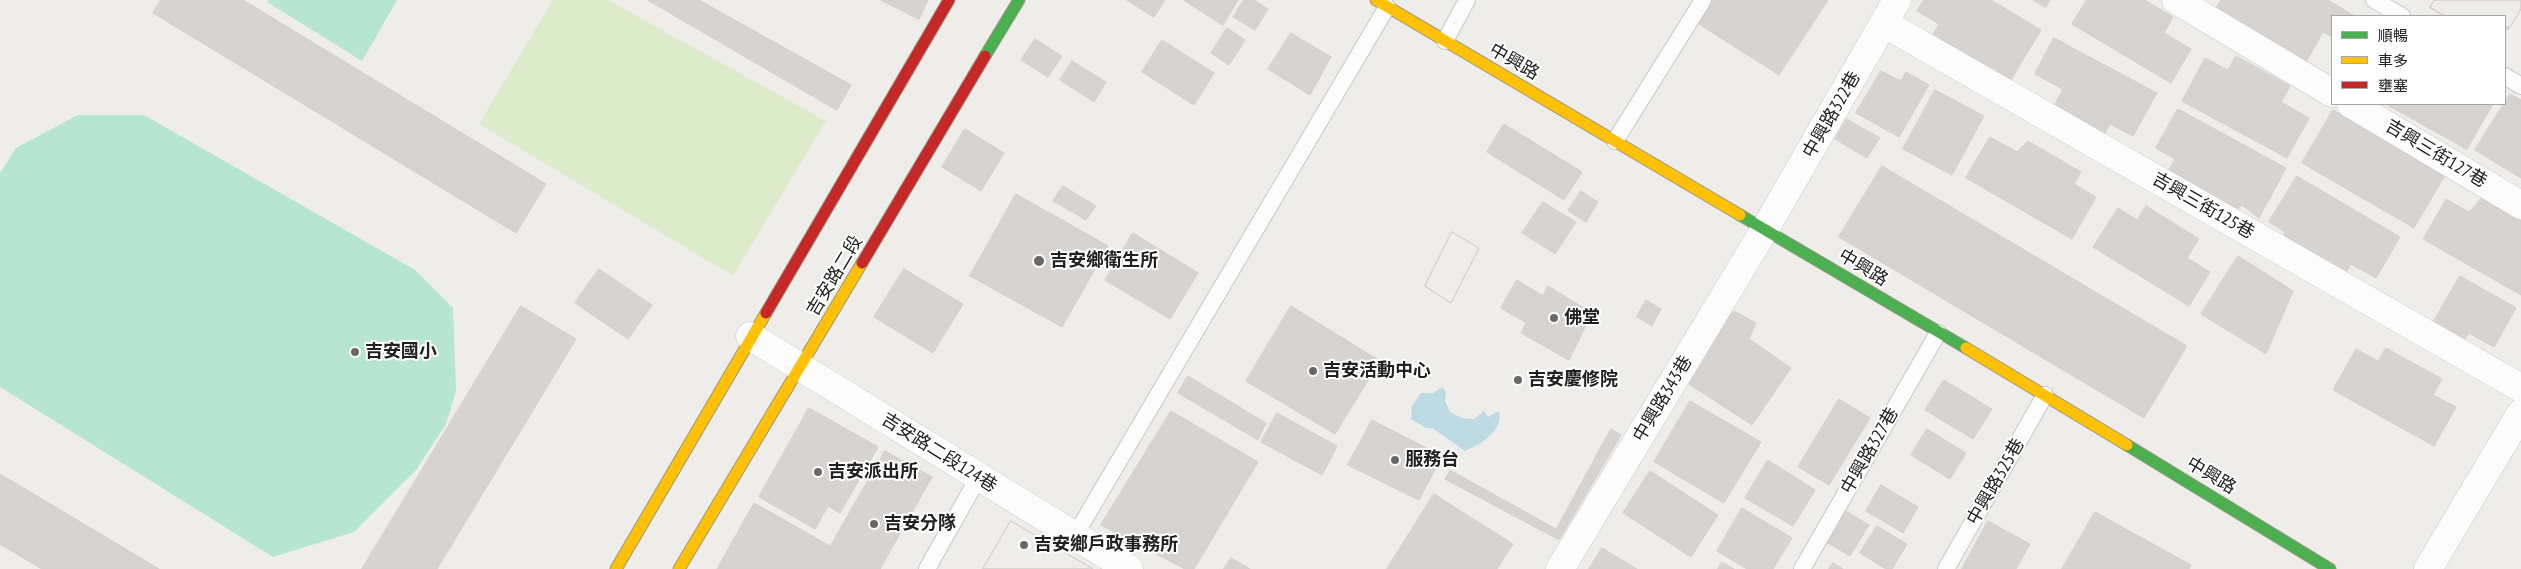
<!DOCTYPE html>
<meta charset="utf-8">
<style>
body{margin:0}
#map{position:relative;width:2521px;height:569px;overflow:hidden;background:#efedea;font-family:"PT Sans Narrow","Noto Sans TC",sans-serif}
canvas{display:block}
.legend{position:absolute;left:2331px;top:15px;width:175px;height:90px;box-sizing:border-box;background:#fff;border:1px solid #a6a6a6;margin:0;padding:6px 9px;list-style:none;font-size:15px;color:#212121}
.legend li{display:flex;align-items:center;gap:10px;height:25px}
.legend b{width:25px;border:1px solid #a6a6a6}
</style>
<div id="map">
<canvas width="2521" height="569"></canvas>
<ul class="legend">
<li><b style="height:6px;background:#4caf50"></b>順暢</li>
<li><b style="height:6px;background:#ffc107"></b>車多</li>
<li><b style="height:6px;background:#c62828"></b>壅塞</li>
</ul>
</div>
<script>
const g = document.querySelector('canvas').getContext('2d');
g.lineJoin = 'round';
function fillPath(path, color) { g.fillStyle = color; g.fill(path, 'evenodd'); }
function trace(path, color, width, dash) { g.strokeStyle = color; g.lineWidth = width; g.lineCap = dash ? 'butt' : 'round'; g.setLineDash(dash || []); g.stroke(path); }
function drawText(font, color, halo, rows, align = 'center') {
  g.font = font + ' "PT Sans Narrow","Noto Sans TC",sans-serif'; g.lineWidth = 4; g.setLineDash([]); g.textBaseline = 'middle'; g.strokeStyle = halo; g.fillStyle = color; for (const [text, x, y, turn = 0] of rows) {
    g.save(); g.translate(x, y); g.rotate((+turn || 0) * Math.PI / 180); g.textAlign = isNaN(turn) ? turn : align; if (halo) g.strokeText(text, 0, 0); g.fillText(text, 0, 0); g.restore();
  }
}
fillPath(new Path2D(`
 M 553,0 L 608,0 L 826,121 L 733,276 L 479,124 Z`), '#dcebca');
fillPath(new Path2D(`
 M 268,0 L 397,0 L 362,61 L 267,2 Z
 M 78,115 L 144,115 L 415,270 L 453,308 L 456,391 L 446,424 L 416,470 L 354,532 L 273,557 L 0,387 L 0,173 L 16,148 Z`), '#b6e5d1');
fillPath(new Path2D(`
 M 1442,387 L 1446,392 L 1445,401 L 1450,412 L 1462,418 L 1474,419 L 1484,411 L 1488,417 L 1499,411 C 1504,430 1482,444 1465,451 L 1432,428 L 1426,428 L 1411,419 L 1412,406 L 1421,393 L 1433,393 Z`), '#bedae2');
const building = new Path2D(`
 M 161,0 L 243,0 L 546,184 L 516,233 L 153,13 Z
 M 648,0 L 699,0 L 851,85 L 837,110 Z
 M 881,0 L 928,0 L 919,19 Z
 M 1127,0 L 1165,0 L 1154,17 Z
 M 1184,0 L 1238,0 L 1223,25 Z
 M 1244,0 L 1254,0 L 1268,9 L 1255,30 L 1233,17 Z
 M 1714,0 L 1828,0 L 1779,75 L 1699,24 Z
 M 1924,0 L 1991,0 L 2041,30 L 2006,88 L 1929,42 L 1939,24 L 1917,11 Z
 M 2033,0 L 2050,0 L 2046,7 Z
 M 2087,0 L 2145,0 L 2173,17 L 2164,33 L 2191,49 L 2171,83 L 2072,24 Z
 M 2221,0 L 2327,0 L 2355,16 L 2332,16 L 2332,37 L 2323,32 L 2306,62 L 2215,11 Z
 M 2435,0 L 2521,0 L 2521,9 L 2510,27 L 2505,26 L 2505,16 L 2445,16 L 2430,8 Z
 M 2435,0 L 2521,0 L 2521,9 L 2508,30 L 2505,28 L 2505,16 L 2445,16 L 2430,7 Z
 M 1227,28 L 1245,40 L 1229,65 L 1211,53 Z
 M 1291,33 L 1331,57 L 1310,95 L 1268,69 Z
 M 2054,38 L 2157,93 L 2133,136 L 2110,124 L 2104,135 L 2053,108 L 2063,89 L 2035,74 Z
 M 1035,39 L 1062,56 L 1048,77 L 1021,60 Z
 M 1162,40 L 1214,73 L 1194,105 L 1142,72 Z
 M 2236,56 L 2290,86 L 2281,102 L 2309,118 L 2287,158 L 2182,101 L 2205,58 L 2228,70 Z
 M 1072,61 L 1106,82 L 1094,102 L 1060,80 Z
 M 1881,71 L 1901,81 L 1906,72 L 1929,85 L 1899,137 L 1856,113 Z
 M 1935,90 L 1984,116 L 1952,175 L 1903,149 Z
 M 2510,94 L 2521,100 L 2521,178 L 2475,150 Z
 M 2386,104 L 2493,104 L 2467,149 Z
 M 2178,109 L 2286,168 L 2259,218 L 2242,205 L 2233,214 L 2166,175 L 2175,159 L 2156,148 Z
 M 2333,110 L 2445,175 L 2414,228 L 2302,163 Z
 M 1847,119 L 1880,138 L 1867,158 L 1835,139 Z
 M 1504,124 L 1582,172 L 1564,200 L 1487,152 Z
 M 965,129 L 1004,153 L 981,191 L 942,167 Z
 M 1990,137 L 2017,152 L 2028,141 L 2081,172 L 2074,184 L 2096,197 L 2072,239 L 1966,178 Z
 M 1882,166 L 2187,346 L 2144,418 L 1839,237 Z
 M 2297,176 L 2400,237 L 2376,278 L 2351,264 L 2344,276 L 2284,241 L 2285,232 L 2269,222 Z
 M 1063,186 L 1096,206 L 1086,220 L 1053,201 Z
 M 1581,191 L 1598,202 L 1586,222 L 1568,211 Z
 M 1016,194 L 1108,246 L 1062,327 L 970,276 Z
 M 2482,198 L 2521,221 L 2521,295 L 2423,239 L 2446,199 L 2469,212 Z
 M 1543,202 L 1576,222 L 1555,254 L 1522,233 Z
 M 2146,206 L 2199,239 L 2187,258 L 2210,272 L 2189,306 L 2093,247 L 2118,208 L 2137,220 Z
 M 1452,232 L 1479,248 L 1451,303 L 1425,286 Z
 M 1452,232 L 1479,248 L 1451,303 L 1425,286 Z
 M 1133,233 L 1198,273 L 1170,319 L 1105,280 Z
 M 2238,256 L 2293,291 L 2266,354 L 2201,314 Z
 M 599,269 L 652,305 L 628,339 L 575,303 Z
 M 904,269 L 963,304 L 933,353 L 874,317 Z
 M 2460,276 L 2516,308 L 2494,347 L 2469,333 L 2462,344 L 2431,326 Z
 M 1517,280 L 1543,296 L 1548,286 L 1592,313 L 1569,360 L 1521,333 L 1526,323 L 1501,308 Z
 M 1646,300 L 1661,309 L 1652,326 L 1637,317 Z
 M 521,306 L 576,339 L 437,569 L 362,569 Z
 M 1291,306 L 1380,361 L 1335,434 L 1246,381 Z
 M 1736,312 L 1756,323 L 1749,339 L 1791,368 L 1752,425 L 1672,373 L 1707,316 Z
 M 2386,348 L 2442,379 L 2433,395 L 2456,407 L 2434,446 L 2333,390 L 2356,349 L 2378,361 Z
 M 1188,376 L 1266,423 L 1258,440 L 1178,393 Z
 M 1944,380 L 1992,409 L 1973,439 L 1925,410 Z
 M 1839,399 L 1870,418 L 1829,485 L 1798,467 Z
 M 1690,401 L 1761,442 L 1724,503 L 1654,462 Z
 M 809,408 L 878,447 L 840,513 L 828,506 L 815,529 L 759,497 Z
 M 1171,411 L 1258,462 L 1194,569 L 1185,569 L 1101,525 Z
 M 1277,413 L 1337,446 L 1322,475 L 1261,442 Z
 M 1372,420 L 1442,456 L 1419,500 L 1348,465 Z
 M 1611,429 L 1621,435 L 1559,540 L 1445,479 L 1450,470 L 1556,529 Z
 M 1927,429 L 1966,453 L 1950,479 L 1911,455 Z
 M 885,451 L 932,477 L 880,569 L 717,569 L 754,503 L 830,546 Z
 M 1768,460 L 1815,490 L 1793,526 L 1745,498 Z
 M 1650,471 L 1718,515 L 1691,557 L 1623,513 Z
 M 0,474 L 159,569 L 42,569 L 0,544 Z
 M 1881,485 L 1918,507 L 1903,533 L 1866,511 Z
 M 1434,494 L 1513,544 L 1497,569 L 1387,569 Z
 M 1742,508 L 1792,538 L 1773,569 L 1747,569 L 1717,551 Z
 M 1842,509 L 1869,525 L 1850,556 L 1823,540 Z
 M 2095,512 L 2191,565 L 2189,569 L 2062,569 Z
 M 1011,521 L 1093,569 L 983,569 Z
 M 1011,521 L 1093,569 L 983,569 Z
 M 1988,521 L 2030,544 L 2016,569 L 1962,569 Z
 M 1877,526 L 1907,544 L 1892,569 L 1886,569 L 1860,553 Z
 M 1602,548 L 1637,569 L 1589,569 Z
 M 1231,558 L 1250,569 L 1224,569 Z
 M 1722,562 L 1734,569 L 1718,569 Z
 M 1833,563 L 1843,569 L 1829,569 Z`);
fillPath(building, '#d6d3d1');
trace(building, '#d2cfcb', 1);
const lane = new Path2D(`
 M 2374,0 L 2402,16
 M 1445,41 L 1467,0
 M 2505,76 L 2521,86
 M 1615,141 L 1703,0
 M 1074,537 L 1387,7
 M 927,569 L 978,478
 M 1802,569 L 1938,333
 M 1946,569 L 2045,395`);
const street = new Path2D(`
 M 2176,0 L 2332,93
 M 1885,24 L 2521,388
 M 2351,104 L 2521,205
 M 750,336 L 1129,569
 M 1560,569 L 1765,229 L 1897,0
 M 2428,569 L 2521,413`);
const fast = new Path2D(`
 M 985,56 L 1019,0
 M 1740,215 L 1966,348
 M 2127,445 L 2330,569`);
const slow = new Path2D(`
 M 1376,0 L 1740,215
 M 1966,348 L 2127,445
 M 616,569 L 766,313
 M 679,569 L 862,263`);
const jam = new Path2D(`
 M 862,263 L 985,56
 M 766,313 L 949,0`);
trace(lane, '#c8c7c6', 18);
trace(street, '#c8c7c6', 29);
trace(fast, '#989982', 13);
trace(slow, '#989982', 13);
trace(jam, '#989982', 13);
trace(lane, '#fdfcfc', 16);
trace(street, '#fdfcfc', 28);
trace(fast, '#4caf50', 11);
trace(slow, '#ffc107', 11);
trace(jam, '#c62828', 11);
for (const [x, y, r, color] of [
 [1039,261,6,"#696867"],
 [1554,318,5,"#696867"],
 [355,352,5,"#696867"],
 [1313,371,5,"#696867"],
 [1518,380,5,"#696867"],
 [1395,460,5,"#696867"],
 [818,472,5,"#696867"],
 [874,524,5,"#696867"],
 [1024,545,5,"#696867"]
]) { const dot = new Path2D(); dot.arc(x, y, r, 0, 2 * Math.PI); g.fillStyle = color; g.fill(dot); trace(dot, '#fff', 2); }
drawText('18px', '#212121', '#fff', [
 ["中興路",1514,62,30],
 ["中興路322巷",1832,115,-60],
 ["吉興三街127巷",2436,154,31],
 ["吉興三街125巷",2203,206,30],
 ["中興路",1863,268,31],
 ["吉安路二段",835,276,-59],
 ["中興路343巷",1663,399,-59],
 ["中興路327巷",1870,451,-60],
 ["吉安路二段124巷",939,453,32],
 ["中興路",2211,476,31],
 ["中興路325巷",1996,482,-60]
]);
drawText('bold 18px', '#212121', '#fff', [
 ["吉安鄉衛生所",1050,261],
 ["佛堂",1564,318],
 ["吉安國小",365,352],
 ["吉安活動中心",1323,371],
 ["吉安慶修院",1528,380],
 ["服務台",1405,460],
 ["吉安派出所",828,472],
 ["吉安分隊",884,524],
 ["吉安鄉戶政事務所",1034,545]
], 'left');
</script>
